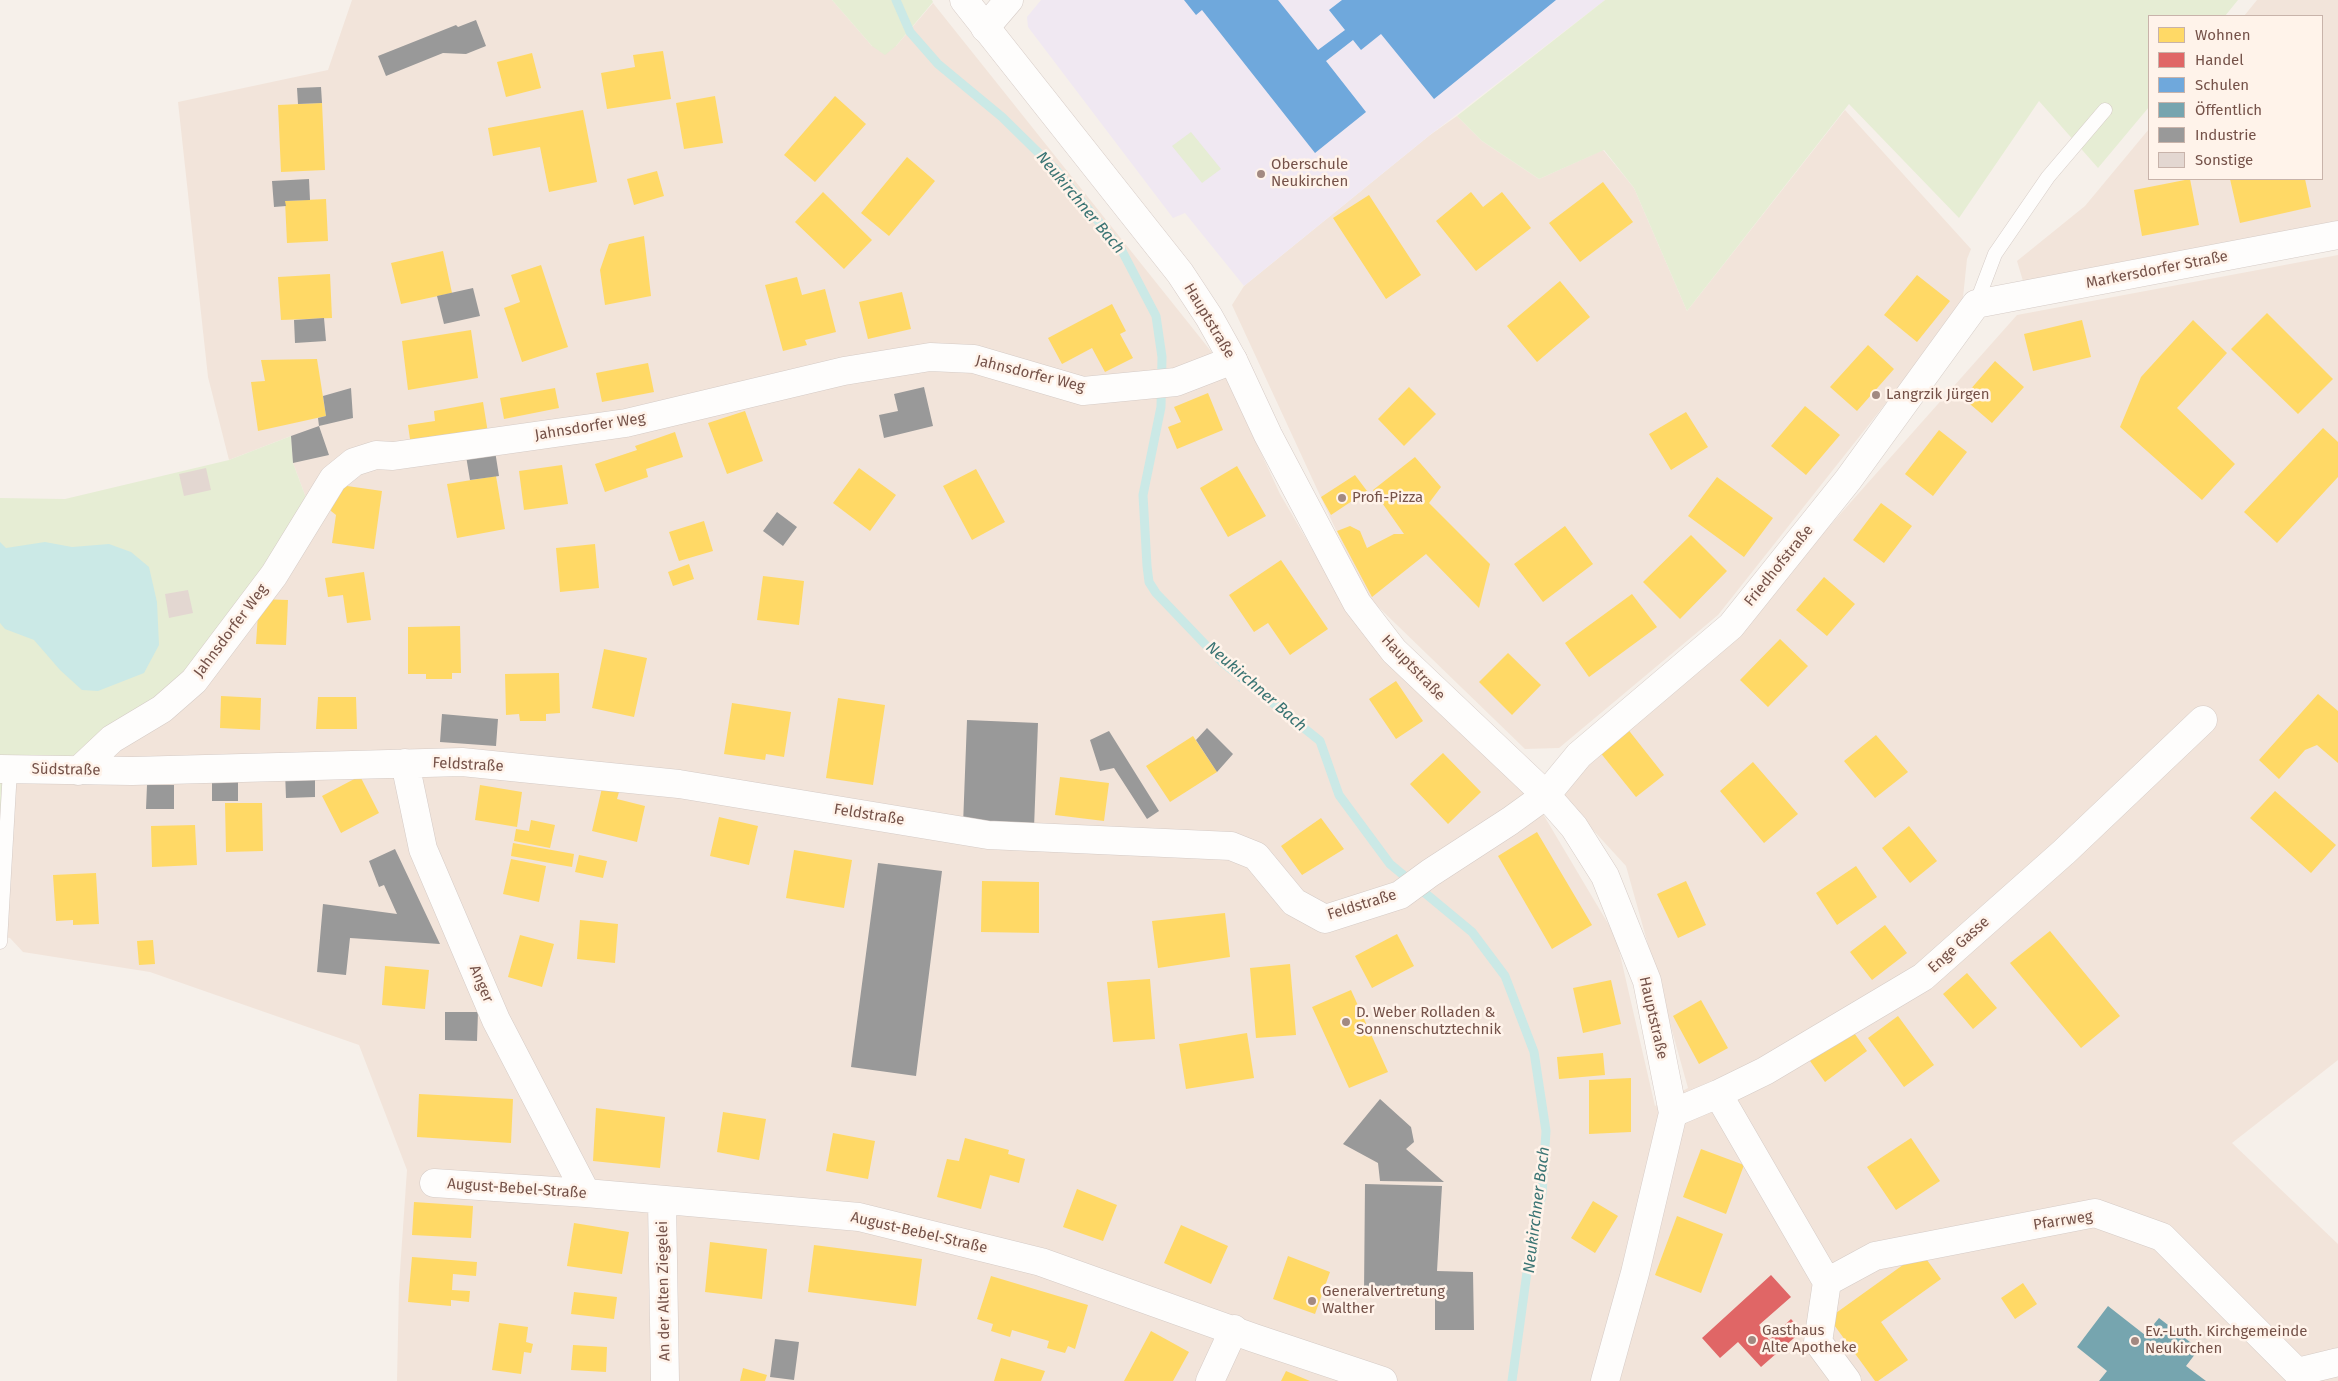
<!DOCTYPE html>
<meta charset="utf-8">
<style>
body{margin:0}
#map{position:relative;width:2338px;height:1381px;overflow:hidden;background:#f6f0ea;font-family:"Fira Sans",sans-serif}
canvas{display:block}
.legend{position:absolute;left:2148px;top:15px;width:175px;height:165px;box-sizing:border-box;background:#fff3ea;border:1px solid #c8b3aa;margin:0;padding:6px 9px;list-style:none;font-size:15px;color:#755249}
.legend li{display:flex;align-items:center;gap:10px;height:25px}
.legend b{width:25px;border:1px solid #c8b3aa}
</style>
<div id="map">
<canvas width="2338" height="1381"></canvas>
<ul class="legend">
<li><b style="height:14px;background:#ffd966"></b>Wohnen</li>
<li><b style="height:14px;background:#e06666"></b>Handel</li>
<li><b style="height:14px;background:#6fa8dc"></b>Schulen</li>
<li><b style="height:14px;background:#76a5af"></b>Öffentlich</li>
<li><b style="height:14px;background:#999"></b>Industrie</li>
<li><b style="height:14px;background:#e3d7d1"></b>Sonstige</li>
</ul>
</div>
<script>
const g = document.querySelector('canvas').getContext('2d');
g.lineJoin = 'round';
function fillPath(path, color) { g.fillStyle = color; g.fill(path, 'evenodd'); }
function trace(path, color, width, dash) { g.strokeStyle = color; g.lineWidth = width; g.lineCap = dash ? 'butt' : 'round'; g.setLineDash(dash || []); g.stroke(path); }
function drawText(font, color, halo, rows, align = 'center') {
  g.font = font + ' "Fira Sans",sans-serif'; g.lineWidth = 5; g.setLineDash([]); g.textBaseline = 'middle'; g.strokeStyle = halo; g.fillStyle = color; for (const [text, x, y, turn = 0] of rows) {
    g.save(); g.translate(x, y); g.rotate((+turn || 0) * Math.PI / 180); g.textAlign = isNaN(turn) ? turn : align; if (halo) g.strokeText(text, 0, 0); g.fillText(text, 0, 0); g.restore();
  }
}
fillPath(new Path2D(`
 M 352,0 L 832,0 L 872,46 L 896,46 L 933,3 L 1218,360 L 1280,494 L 1315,554 L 1355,614 L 1540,809 L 1616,937 L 1655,1106 L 1688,1088 L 1626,866 L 1549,782 L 1715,655 L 2017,315 L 2338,255 L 2338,1060 L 2232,1143 L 2338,1244 L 2338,1381 L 397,1381 L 399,1285 L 407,1170 L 359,1045 L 150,972 L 23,952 L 10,938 L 1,937 L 9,780 L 111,745 L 308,503 L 293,463 L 291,436 L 229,460 L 208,377 L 178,102 L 328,70 Z
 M 2257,0 L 2338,0 L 2338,233 L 2023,281 L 2017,261 L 2085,206 L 2149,129 L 2149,179 L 2322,179 L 2322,16 L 2244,16 Z
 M 1845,110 L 1971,249 L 1967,259 L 1962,307 L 1718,615 L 1559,748 L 1525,749 L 1366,595 L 1232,305 L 1244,286 L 1430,135 L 1457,116 L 1482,141 L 1539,179 L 1603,150 L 1634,188 L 1687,311 Z`), '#f2e4da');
fillPath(new Path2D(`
 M 1041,0 L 1605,0 L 1430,135 L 1244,286 L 1185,213 L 1173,218 L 1028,27 L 1027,17 Z`), '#f0e8f2');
fillPath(new Path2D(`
 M 832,0 L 932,0 L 933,2 L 896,46 L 885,55 L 872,46 Z
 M 1605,0 L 2238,0 L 2225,16 L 2149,16 L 2149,107 L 2098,168 L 2039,101 L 1959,218 L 1849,104 L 1687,311 L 1634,188 L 1604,150 L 1539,179 L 1482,141 L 1457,116 Z
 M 1191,132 L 1221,169 L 1202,183 L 1172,146 Z
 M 291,436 L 293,463 L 308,503 L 182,682 L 111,745 L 45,763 L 7,762 L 0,937 L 0,498 L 65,499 L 229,460 Z`), '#e6edd4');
fillPath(new Path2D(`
 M 0,542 L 6,548 L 45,542 L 72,547 L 109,544 L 131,552 L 149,567 L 157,602 L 159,645 L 144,673 L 98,691 L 82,690 L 60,670 L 34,640 L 5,629 L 0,623 Z`), '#cbe9e6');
fillPath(new Path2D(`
 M 663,51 L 671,99 L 607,109 L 601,73 L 635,67 L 633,55 Z
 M 532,53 L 541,88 L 506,97 L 497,62 Z
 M 715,96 L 723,143 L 684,149 L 676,103 Z
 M 835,96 L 866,124 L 815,182 L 784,155 Z
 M 322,103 L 325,170 L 281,172 L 278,105 Z
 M 583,110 L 597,182 L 549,192 L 540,147 L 493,156 L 488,128 Z
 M 907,157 L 935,181 L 889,236 L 861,213 Z
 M 657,171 L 664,196 L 634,205 L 627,179 Z
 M 2190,179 L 2199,225 L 2142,236 L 2134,190 Z
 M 2230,179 L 2305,179 L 2311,207 L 2240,223 Z
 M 1603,182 L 1633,222 L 1580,262 L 1549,223 Z
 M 823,192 L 872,240 L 844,269 L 795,222 Z
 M 1471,192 L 1483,207 L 1502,192 L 1531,228 L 1476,271 L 1436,221 Z
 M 1369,195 L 1421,275 L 1386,299 L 1333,218 Z
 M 326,199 L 328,241 L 287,243 L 285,201 Z
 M 644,236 L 651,296 L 605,305 L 600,270 L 609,244 Z
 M 443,251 L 452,293 L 401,304 L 391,263 Z
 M 541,265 L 568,347 L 522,362 L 504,308 L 520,302 L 511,275 Z
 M 330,274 L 332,318 L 281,320 L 278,277 Z
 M 1917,275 L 1950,301 L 1917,342 L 1884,315 Z
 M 797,277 L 802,295 L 825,289 L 836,332 L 805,340 L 807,345 L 783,351 L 765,285 Z
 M 1560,281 L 1590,317 L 1537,362 L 1507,326 Z
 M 902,292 L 911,329 L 868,339 L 859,302 Z
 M 1112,304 L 1126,331 L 1120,334 L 1133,358 L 1105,372 L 1092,348 L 1062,364 L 1048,338 Z
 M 2267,313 L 2333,379 L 2298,414 L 2231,349 Z
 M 2082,320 L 2091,357 L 2033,371 L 2024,334 Z
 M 2193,320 L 2227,353 L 2177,408 L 2235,464 L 2202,500 L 2120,427 L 2141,377 Z
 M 471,330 L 478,378 L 408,390 L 402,341 Z
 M 1868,345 L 1894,369 L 1857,411 L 1830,387 Z
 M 317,359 L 326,416 L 258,431 L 251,382 L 265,381 L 261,360 Z
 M 1995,361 L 2024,387 L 1992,423 L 1963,398 Z
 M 648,363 L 654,392 L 602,402 L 596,373 Z
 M 1409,387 L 1436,414 L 1404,446 L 1378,419 Z
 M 555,388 L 559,408 L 504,419 L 500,398 Z
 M 1208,393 L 1223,430 L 1177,449 L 1168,427 L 1181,422 L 1174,407 Z
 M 483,402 L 488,433 L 411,446 L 408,425 L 435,421 L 434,411 Z
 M 1805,406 L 1840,435 L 1806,475 L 1771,446 Z
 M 745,411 L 763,461 L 727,474 L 708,423 Z
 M 1686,412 L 1708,447 L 1671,470 L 1649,434 Z
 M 2323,428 L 2338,442 L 2338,477 L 2277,543 L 2244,512 Z
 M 1939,430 L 1967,452 L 1933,496 L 1905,474 Z
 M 675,432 L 683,457 L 646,469 L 648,477 L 605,492 L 595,464 L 637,450 L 635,446 Z
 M 1415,457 L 1441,487 L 1429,503 L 1490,564 L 1479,608 L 1426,554 L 1372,597 L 1337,531 L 1350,526 L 1360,531 L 1367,548 L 1394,534 L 1404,534 L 1373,490 Z
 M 562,465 L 568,504 L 524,510 L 519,471 Z
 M 1237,466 L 1266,516 L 1228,537 L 1200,488 Z
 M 859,468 L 896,495 L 870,531 L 833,503 Z
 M 976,469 L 1005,522 L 972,540 L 943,486 Z
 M 1355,475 L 1367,491 L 1331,515 L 1321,497 Z
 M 496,476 L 505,529 L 457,538 L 447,484 Z
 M 1717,477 L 1773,518 L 1744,557 L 1688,516 Z
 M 340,485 L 382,491 L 374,549 L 332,543 L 336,515 L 331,511 L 332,499 Z
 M 1881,503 L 1912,526 L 1884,563 L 1853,540 Z
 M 704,521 L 713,551 L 679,561 L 669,532 Z
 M 1565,526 L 1593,564 L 1543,602 L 1514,564 Z
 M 1691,535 L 1727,571 L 1680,619 L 1643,582 Z
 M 595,544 L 599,588 L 560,592 L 556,548 Z
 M 1281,560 L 1328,629 L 1290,655 L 1268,623 L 1254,632 L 1229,595 Z
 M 689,564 L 694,579 L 673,586 L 668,572 Z
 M 364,572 L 371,620 L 347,623 L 343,595 L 328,597 L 325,578 Z
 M 763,576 L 804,581 L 799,625 L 757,620 Z
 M 1824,577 L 1855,604 L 1827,636 L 1796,610 Z
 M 1632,594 L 1657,627 L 1589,677 L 1565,643 Z
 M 259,599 L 288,600 L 286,645 L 256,644 Z
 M 460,626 L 461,673 L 452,673 L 452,679 L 426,679 L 426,674 L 408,674 L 408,627 Z
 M 1780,639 L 1808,666 L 1768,707 L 1740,680 Z
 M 604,649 L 647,658 L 634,717 L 592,708 Z
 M 1508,653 L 1541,685 L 1512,715 L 1479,682 Z
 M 559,673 L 560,713 L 546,714 L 546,721 L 520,721 L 519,714 L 506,715 L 505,674 Z
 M 1396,681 L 1423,721 L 1396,739 L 1369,699 Z
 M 2318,694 L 2338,711 L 2338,763 L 2317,745 L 2305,750 L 2279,779 L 2259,760 Z
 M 221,696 L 261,698 L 260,730 L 220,728 Z
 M 318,697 L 356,697 L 357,729 L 316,729 Z
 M 838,698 L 885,705 L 873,785 L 826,778 Z
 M 732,703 L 791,712 L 784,757 L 766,754 L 765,760 L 724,754 Z
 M 1623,723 L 1664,775 L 1636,797 L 1595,746 Z
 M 1876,735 L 1908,772 L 1875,798 L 1844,761 Z
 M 1193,736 L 1217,772 L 1170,802 L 1146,766 Z
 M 1443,753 L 1481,792 L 1448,824 L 1410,784 Z
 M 1753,762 L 1798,814 L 1764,843 L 1720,791 Z
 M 360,776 L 379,813 L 341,833 L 322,796 Z
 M 1060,777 L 1109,783 L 1104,821 L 1055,815 Z
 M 480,785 L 522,792 L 517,827 L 475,820 Z
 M 602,788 L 619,792 L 617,799 L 645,806 L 637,842 L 592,831 Z
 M 2275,791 L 2336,845 L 2311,873 L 2250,818 Z
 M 225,803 L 262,803 L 263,851 L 226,852 Z
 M 719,817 L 758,826 L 749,865 L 710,856 Z
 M 1321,818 L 1344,849 L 1302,875 L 1281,846 Z
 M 531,820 L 555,825 L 550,848 L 514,841 L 516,829 L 529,831 Z
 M 195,825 L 197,865 L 152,867 L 151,826 Z
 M 1909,826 L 1937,861 L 1910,883 L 1882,848 Z
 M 1537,832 L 1592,925 L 1552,949 L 1498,856 Z
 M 513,843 L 574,854 L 572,867 L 511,856 Z
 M 794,850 L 852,860 L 844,908 L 786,898 Z
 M 579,855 L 607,861 L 603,878 L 575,872 Z
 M 511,859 L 546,866 L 539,902 L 503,894 Z
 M 1856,866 L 1877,897 L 1837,925 L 1816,893 Z
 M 96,873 L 99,924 L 73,925 L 73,920 L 56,921 L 53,875 Z
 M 982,881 L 1039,882 L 1039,933 L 981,932 Z
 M 1686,881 L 1706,925 L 1678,938 L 1657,894 Z
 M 1225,913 L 1230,957 L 1158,968 L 1152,921 Z
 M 580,920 L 618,924 L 615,963 L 577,959 Z
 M 1885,925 L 1907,953 L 1872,980 L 1850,952 Z
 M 2050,931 L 2120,1016 L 2081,1048 L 2010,963 Z
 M 1397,934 L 1414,966 L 1372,988 L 1355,956 Z
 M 520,935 L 554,944 L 542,987 L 508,977 Z
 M 153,940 L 155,964 L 139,965 L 137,941 Z
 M 1290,964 L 1296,1035 L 1256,1038 L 1250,968 Z
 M 385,966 L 429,970 L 425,1009 L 382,1005 Z
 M 1967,973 L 1997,1008 L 1973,1029 L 1943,994 Z
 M 1150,979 L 1155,1039 L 1113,1042 L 1107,982 Z
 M 1611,980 L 1621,1024 L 1583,1033 L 1573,988 Z
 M 1351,990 L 1388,1072 L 1349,1088 L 1312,1007 Z
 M 1701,1000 L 1728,1048 L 1699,1064 L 1673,1016 Z
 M 1898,1016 L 1934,1065 L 1904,1087 L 1868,1038 Z
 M 1852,1030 L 1867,1051 L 1825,1082 L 1810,1061 Z
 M 1247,1033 L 1254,1078 L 1186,1089 L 1179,1044 Z
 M 1603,1053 L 1605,1075 L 1559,1079 L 1557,1057 Z
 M 1631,1078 L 1631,1132 L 1589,1134 L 1589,1080 Z
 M 419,1094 L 513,1099 L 511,1143 L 417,1137 Z
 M 596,1108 L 665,1117 L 660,1168 L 593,1161 Z
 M 723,1112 L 766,1119 L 759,1160 L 717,1152 Z
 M 833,1133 L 875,1141 L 868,1179 L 826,1171 Z
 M 965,1138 L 1009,1150 L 1008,1154 L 1025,1159 L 1019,1183 L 990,1175 L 981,1209 L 937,1197 L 947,1159 L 959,1161 Z
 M 1911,1138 L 1940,1181 L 1896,1210 L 1867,1167 Z
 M 1701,1149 L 1744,1165 L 1726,1214 L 1683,1197 Z
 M 1077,1189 L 1117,1205 L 1103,1241 L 1063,1227 Z
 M 1593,1201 L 1618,1216 L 1595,1253 L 1571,1238 Z
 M 414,1202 L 473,1206 L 471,1238 L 412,1235 Z
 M 1677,1216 L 1723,1234 L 1701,1293 L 1655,1275 Z
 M 574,1223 L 629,1232 L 622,1274 L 567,1266 Z
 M 1181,1225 L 1228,1246 L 1211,1284 L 1164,1263 Z
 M 710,1242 L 767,1249 L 762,1299 L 705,1292 Z
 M 814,1245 L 922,1259 L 916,1306 L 808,1292 Z
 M 1921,1252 L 1941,1279 L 1881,1322 L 1908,1360 L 1878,1381 L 1875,1381 L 1829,1318 Z
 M 1288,1256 L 1330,1272 L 1315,1314 L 1273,1299 Z
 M 412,1257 L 477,1262 L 476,1276 L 453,1274 L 452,1290 L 470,1291 L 469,1302 L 451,1300 L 451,1306 L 408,1302 Z
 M 991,1276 L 1088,1305 L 1075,1349 L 1068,1346 L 1065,1353 L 1047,1348 L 1049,1341 L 1012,1330 L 1010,1337 L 991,1331 L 993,1324 L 977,1319 Z
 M 2023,1283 L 2037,1304 L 2015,1319 L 2001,1298 Z
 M 574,1292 L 617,1297 L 614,1319 L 571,1314 Z
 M 499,1323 L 528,1327 L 526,1342 L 533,1344 L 531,1353 L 524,1352 L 521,1374 L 492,1370 Z
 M 1151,1331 L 1189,1352 L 1173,1381 L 1124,1381 Z
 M 573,1345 L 607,1347 L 606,1372 L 571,1370 Z
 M 1001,1358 L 1045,1371 L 1041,1381 L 994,1381 Z
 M 743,1368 L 767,1375 L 765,1381 L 740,1381 Z
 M 1286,1371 L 1310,1381 L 1281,1381 Z`), '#ffd966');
fillPath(new Path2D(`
 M 1771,1275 L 1791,1297 L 1759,1325 L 1769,1340 L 1791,1319 L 1802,1331 L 1761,1367 L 1738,1342 L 1720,1358 L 1702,1338 Z`), '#e06666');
fillPath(new Path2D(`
 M 1184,0 L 1278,0 L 1318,50 L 1345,30 L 1329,10 L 1342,0 L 1556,0 L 1434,99 L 1381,34 L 1361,50 L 1353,40 L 1326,61 L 1366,112 L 1315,153 L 1202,10 L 1196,15 Z`), '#6fa8dc');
fillPath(new Path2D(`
 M 2108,1306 L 2145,1335 L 2159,1318 L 2199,1349 L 2186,1366 L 2206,1381 L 2099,1381 L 2107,1371 L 2077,1347 Z`), '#76a5af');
fillPath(new Path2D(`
 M 476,20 L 486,46 L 466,54 L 443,53 L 386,76 L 378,56 L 456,25 L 458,27 Z
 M 321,87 L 322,103 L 298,104 L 297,88 Z
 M 309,179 L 310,200 L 285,201 L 286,206 L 274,207 L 272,181 Z
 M 473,288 L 480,316 L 444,324 L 437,296 Z
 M 324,318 L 326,341 L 295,343 L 294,320 Z
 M 924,387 L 933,426 L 884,438 L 879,415 L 898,411 L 894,394 Z
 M 351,388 L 353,418 L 319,426 L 318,418 L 326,416 L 323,396 Z
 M 319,426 L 329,455 L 293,463 L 291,436 Z
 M 495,451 L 499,476 L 470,480 L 466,456 Z
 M 777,512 L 797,527 L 783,546 L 763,531 Z
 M 442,714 L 498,719 L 496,746 L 440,742 Z
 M 967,720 L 1038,723 L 1034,828 L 963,825 Z
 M 1207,728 L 1233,754 L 1217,772 L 1196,740 Z
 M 1109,731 L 1159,811 L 1147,819 L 1114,768 L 1100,771 L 1090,740 Z
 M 315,770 L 315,797 L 286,798 L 285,771 Z
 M 212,776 L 238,776 L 238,801 L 212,801 Z
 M 147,785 L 174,785 L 174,809 L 146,809 Z
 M 395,849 L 440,944 L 350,938 L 346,975 L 317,972 L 323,904 L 397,914 L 384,885 L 379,887 L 369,861 Z
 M 878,863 L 942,871 L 916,1076 L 851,1067 Z
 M 445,1012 L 478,1012 L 477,1041 L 445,1040 Z
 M 1380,1099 L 1411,1127 L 1414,1142 L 1406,1149 L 1444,1182 L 1380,1181 L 1378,1163 L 1343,1144 Z
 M 1365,1184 L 1442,1186 L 1437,1271 L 1473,1272 L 1474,1330 L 1435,1330 L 1435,1297 L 1416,1294 L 1364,1293 Z
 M 775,1339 L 799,1342 L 794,1380 L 770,1377 Z`), '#999');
trace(new Path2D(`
 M 896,0 L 910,32 L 938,64 L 1002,117 L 1057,171 L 1121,249 L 1156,316 L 1162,357 L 1161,407 L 1143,495 L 1147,566 L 1149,582 L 1156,593 L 1222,662 L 1320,741 L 1339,795 L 1390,864 L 1472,932 L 1505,976 L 1534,1052 L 1546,1131 L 1542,1194 L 1528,1265 L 1512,1381`), '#cbe9e6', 9);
fillPath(new Path2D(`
 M 206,468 L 211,490 L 184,496 L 179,474 Z
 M 188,590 L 193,613 L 169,618 L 165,594 Z`), '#e3d7d1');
const service = new Path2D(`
 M 1976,304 L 1995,254 L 2048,177 L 2105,110
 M 0,942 L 10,770`);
const minor = new Path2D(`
 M 985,28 L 1009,0
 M 405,763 L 423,849 L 496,1020 L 586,1193
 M 0,769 L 132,771 L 462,762 L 679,784 L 988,835 L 1231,846 L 1256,856 L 1294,902 L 1325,919 L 1400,895 L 1430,873 L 1510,821 L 1546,795 L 1579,755 L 1731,626 L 1848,480 L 1976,304 L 2338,235
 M 78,771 L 112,739 L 162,709 L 194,681 L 274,575 L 333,479 L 354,462 L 376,455 L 393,456 L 626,423 L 844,371 L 930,357 L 974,359 L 1083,391 L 1176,382 L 1233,360
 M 1718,1094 L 1827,1282 L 1818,1342 L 1847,1381
 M 1673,1113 L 1718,1094 L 1765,1071 L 1923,977 L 2064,852 L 2203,720
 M 434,1183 L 586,1193 L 859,1217 L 1041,1262 L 1254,1338 L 1383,1381
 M 662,1201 L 665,1381
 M 1827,1282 L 1875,1256 L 2095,1213 L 2162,1237 L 2297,1372 L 2338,1362
 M 1210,1381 L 1234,1329`);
const secondary = new Path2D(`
 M 964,0 L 1180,273 L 1209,317 L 1233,360 L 1268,435 L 1357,603 L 1394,651 L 1546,795 L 1574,827 L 1605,876 L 1647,981 L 1673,1113 L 1635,1273 L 1605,1381`);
trace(service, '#d5cbc6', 15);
trace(minor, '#d5cbc6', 29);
trace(secondary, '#d6cbc6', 29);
trace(service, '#fefdfc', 14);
trace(minor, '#fefdfc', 28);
trace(secondary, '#fefdfc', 28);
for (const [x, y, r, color] of [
 [1261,174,5,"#a28981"],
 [1876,395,5,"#a28981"],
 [1342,498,5,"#a28981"],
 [1346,1022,5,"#a28981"],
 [1312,1301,5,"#a28981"],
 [1752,1340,5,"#a28981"],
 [2135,1341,5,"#a28981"]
]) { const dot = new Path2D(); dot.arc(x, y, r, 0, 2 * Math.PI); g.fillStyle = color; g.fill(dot); trace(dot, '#fff3ea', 2); }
drawText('15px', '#755249', '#fff3ea', [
 ["Oberschule",1271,165],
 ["Neukirchen",1271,182],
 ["Langrzik Jürgen",1886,395],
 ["Profi-Pizza",1352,498],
 ["D. Weber Rolladen &",1356,1013],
 ["Sonnenschutztechnik",1356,1030],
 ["Generalvertretung",1322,1292],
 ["Walther",1322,1309],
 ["Gasthaus",1762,1331],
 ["Alte Apotheke",1762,1348],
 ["Ev.-Luth. Kirchgemeinde",2145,1332],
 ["Neukirchen",2145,1349]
], 'left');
drawText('15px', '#755249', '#fff3ea', [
 ["Markersdorfer Straße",2157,270,-11],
 ["Hauptstraße",1209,321,59],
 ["Jahnsdorfer Weg",1030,374,14],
 ["Jahnsdorfer Weg",590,427,-9],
 ["Friedhofstraße",1779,566,-51],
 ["Jahnsdorfer Weg",231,631,-53],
 ["Hauptstraße",1413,668,46],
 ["Feldstraße",468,765,3],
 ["Südstraße",66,770,1],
 ["Feldstraße",869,815,9],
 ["Feldstraße",1362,905,-17],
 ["Enge Gasse",1959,945,-42],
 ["Anger",481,984,67],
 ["Hauptstraße",1653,1018,77],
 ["August-Bebel-Straße",517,1189,4],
 ["Pfarrweg",2063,1221,-9],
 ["August-Bebel-Straße",919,1233,13],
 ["An der Alten Ziegelei",664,1291,-91]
]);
drawText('italic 16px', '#3a7473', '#fff3ea', [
 ["Neukirchner Bach",1080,203,50],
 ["Neukirchner Bach",1256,687,41],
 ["Neukirchner Bach",1537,1210,-83]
]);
</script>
